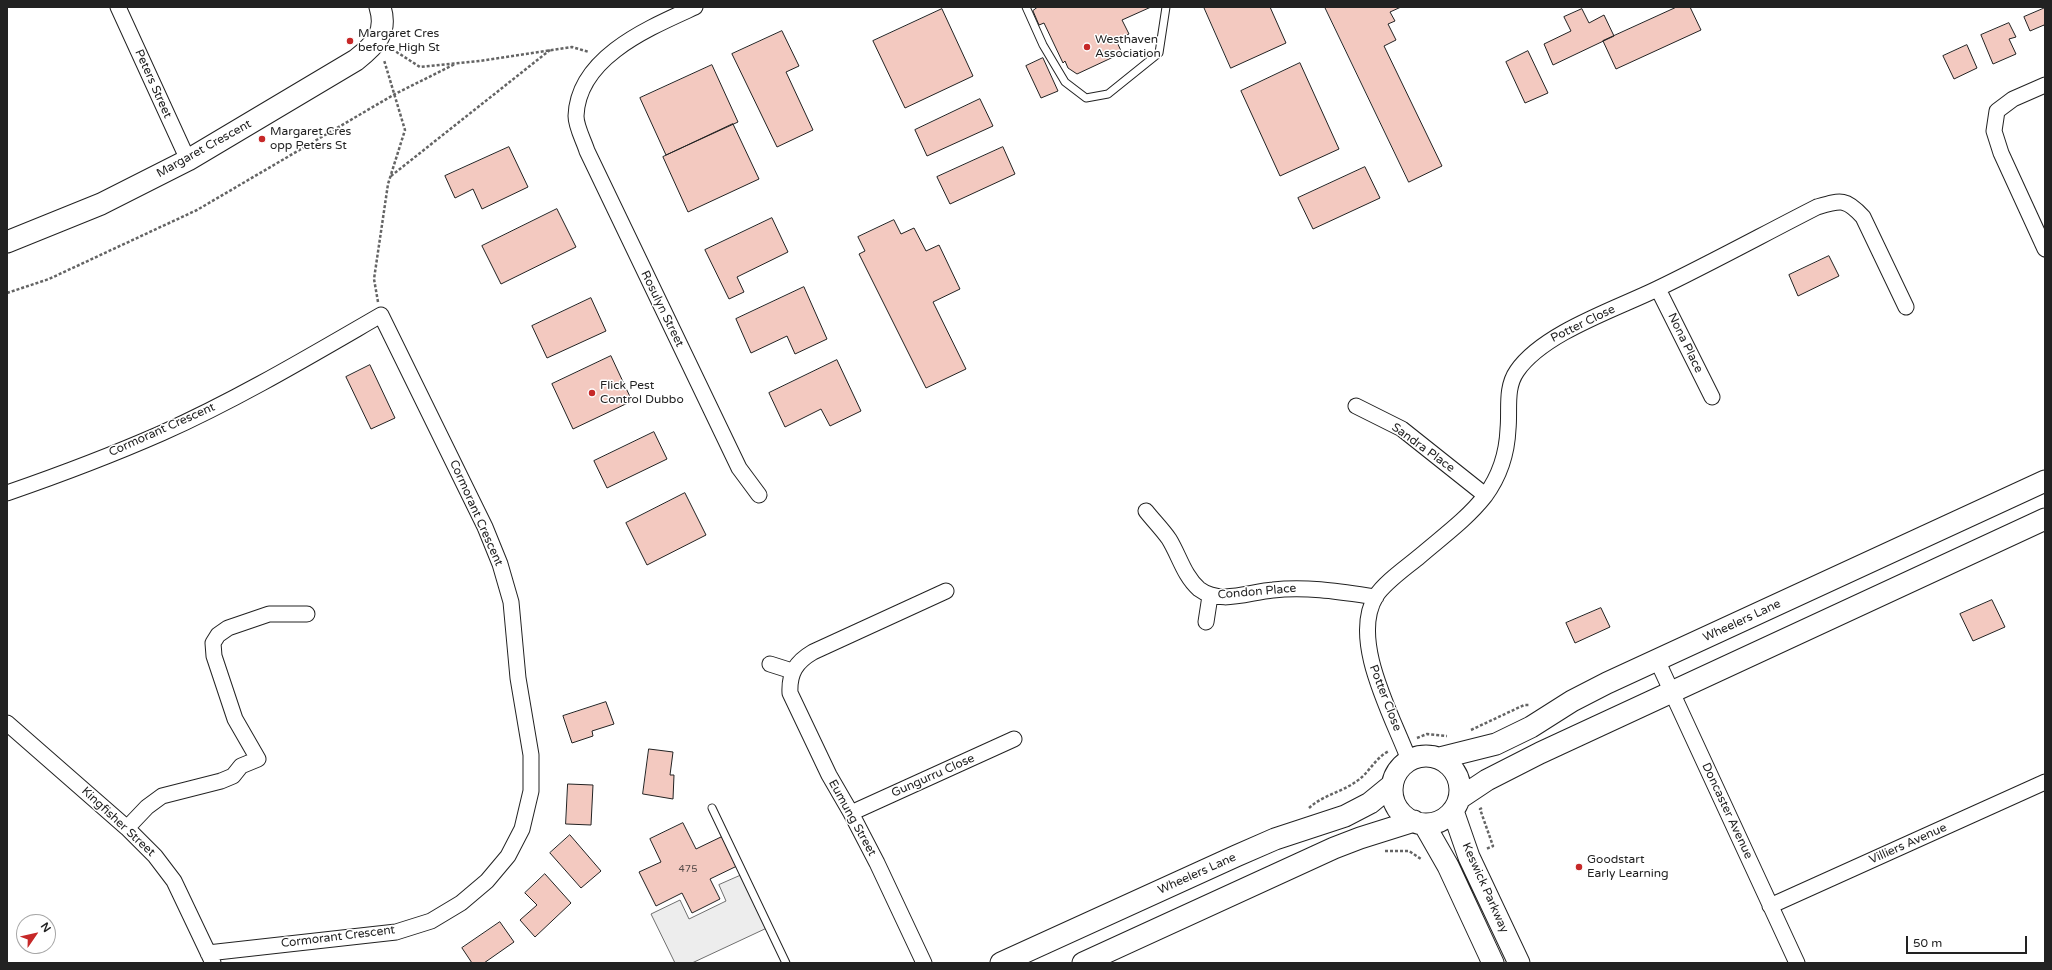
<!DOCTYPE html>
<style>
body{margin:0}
#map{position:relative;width:2052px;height:970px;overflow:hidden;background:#fff;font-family:"Varela Round",sans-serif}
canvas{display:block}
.frame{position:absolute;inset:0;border:8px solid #222;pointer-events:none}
.north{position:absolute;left:16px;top:914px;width:40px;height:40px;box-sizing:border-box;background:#fff;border:1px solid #a7a7a7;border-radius:50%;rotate:56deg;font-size:11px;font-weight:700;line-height:16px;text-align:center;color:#222}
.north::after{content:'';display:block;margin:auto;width:14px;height:18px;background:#c62828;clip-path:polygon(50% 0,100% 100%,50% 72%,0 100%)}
.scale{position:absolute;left:1906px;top:936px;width:121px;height:18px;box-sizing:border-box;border:2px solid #222;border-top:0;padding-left:5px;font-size:12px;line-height:14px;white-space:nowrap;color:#222;-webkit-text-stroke:3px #fff;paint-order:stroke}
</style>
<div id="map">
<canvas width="2052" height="970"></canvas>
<div class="frame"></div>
<div class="north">N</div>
<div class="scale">50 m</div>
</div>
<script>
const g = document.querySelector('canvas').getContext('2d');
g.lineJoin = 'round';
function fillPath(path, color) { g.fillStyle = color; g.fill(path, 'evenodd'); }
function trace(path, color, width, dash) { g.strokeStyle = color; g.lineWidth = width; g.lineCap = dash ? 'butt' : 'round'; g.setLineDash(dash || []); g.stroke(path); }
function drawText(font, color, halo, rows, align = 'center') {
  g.font = font + ' "Varela Round",sans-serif'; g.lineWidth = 3; g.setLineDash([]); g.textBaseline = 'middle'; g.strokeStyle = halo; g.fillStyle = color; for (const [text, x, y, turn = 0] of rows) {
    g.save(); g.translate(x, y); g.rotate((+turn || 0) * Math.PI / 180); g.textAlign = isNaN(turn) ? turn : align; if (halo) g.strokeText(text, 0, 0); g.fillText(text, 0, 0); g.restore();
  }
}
const parking = new Path2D(`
 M 744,874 L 769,927 L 692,963 L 675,963 L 651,914 L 680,900 L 689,919 L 726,901 L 719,885 Z`);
fillPath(parking, '#ededed');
trace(parking, '#6f6f6f', 1);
const building = new Path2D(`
 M 1038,7 L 1151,7 L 1122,20 L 1129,34 L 1116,40 L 1122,53 L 1077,74 L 1068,68 L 1065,61 L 1063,63 L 1044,23 L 1039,25 L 1033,11 Z
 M 1204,7 L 1270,7 L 1286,43 L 1231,68 Z
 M 1325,7 L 1401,7 L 1390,12 L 1395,21 L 1388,24 L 1396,40 L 1384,46 L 1442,166 L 1409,182 Z
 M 1677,7 L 1690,7 L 1701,30 L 1616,69 L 1603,41 Z
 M 2045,8 L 2045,28 L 2044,25 L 2030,31 L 2024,17 Z
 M 942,9 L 973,76 L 905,108 L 873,41 Z
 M 1582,9 L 1589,23 L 1604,15 L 1614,36 L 1553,65 L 1544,44 L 1571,31 L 1564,17 Z
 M 2009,23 L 2016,37 L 2009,39 L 2016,54 L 1993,64 L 1981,35 Z
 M 782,31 L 799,66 L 786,72 L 813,130 L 777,147 L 732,54 Z
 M 1967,45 L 1977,68 L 1954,79 L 1943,56 Z
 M 1528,51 L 1548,93 L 1525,103 L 1506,62 Z
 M 1043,58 L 1058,91 L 1041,98 L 1026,66 Z
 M 1300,63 L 1339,149 L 1280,176 L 1241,91 Z
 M 712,65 L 738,122 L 666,155 L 640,98 Z
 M 980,99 L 993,126 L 927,156 L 915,130 Z
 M 733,124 L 759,179 L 688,212 L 663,157 Z
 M 509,147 L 528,187 L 482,209 L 473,189 L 455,198 L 445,176 Z
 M 1003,147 L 1015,174 L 950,204 L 937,177 Z
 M 1365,167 L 1380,198 L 1313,229 L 1298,198 Z
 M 557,209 L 576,247 L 501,284 L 482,246 Z
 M 772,218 L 788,252 L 737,277 L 744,292 L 729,299 L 705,250 Z
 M 894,220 L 901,234 L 914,228 L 926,251 L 939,245 L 960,289 L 933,302 L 966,369 L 926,388 L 859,254 L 865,251 L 858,237 Z
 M 1829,256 L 1839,276 L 1798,296 L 1789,275 Z
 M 804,287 L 827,339 L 795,354 L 787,336 L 751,353 L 736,319 Z
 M 591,298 L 606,331 L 547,358 L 532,326 Z
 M 611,356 L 632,401 L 573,429 L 552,384 Z
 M 837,360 L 861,411 L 830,426 L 821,409 L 785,427 L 769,393 Z
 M 370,365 L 395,418 L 371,429 L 346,377 Z
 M 654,432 L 667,459 L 607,488 L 594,461 Z
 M 685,493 L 706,535 L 647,565 L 626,523 Z
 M 1992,600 L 2005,627 L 1973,641 L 1960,614 Z
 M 1601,608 L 1610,627 L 1575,643 L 1566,623 Z
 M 606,702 L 614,724 L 592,731 L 593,736 L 572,743 L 563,716 Z
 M 649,749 L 673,752 L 670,775 L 674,775 L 673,799 L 643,794 Z
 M 568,784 L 593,785 L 591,825 L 566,824 Z
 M 683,823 L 696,849 L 723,836 L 737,866 L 710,879 L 720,899 L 692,913 L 682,893 L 656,906 L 639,872 L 661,862 L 650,839 Z
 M 570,835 L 601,871 L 581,888 L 550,853 Z
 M 545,874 L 571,903 L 535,937 L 520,920 L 537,905 L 525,893 Z
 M 500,922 L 514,942 L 484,963 L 472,963 L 462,948 Z`);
fillPath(building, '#f3c9c0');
trace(building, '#222', 1);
const lane = new Path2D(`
 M 1026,7 L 1043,45 L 1065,82 L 1086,98 L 1108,94 L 1159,53 L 1166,7
 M 712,808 L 786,963`);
const street = new Path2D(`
 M 118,7 L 188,160
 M 695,7 C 649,28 578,57 576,116 C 576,127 584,141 587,151 L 739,468 L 759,495
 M 2045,85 L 2013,99 L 1997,111 L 1994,131 L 2001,153 L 2045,249
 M 1658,289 L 1712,397
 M 1356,406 L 1402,429 L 1485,495
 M 7,493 C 59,475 112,455 162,433 C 238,399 310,356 381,315 L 485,527 L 500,564 L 511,602 L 518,678 L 531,755 L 531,791 L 522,829 L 508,856 L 487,881 L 461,903 L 431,921 L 396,932 L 208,953
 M 1146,511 C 1153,520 1162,529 1169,539 C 1179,555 1184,576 1199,589 C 1220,605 1249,592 1273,590 C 1307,586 1342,592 1376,597
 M 1206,622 L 1210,596
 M 1657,660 L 1797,963
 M 770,664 L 792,671
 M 7,723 L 127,828 L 155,856 L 174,881 L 213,963
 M 1409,760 C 1393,717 1349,640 1376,596 C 1385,582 1407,567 1420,556 C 1442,537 1467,519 1485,496 C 1499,477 1507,453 1508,429 C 1510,410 1505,388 1517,371 C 1543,333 1616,309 1657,289 C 1711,263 1764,234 1817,207 C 1841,200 1846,198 1863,217 L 1906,307
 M 851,813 L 1014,739
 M 127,828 L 147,807 L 162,796 L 221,781 L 233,776 L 241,766 L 258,759 L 235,719 L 214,656 L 213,643 L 218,635 L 228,628 L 269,614 L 307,614
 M 1770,906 L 2045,782
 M 924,963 L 877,863 L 851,813 L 829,775 L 790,693 C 789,673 796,662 813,652 L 946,591`);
const secondary = new Path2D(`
 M 7,242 L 101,204 L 188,160 L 356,60 C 375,45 388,33 380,7
 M1392 790a34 34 0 1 1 68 0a34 34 0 1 1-68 0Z
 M 1440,758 L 1496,744 L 1531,727 L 1572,701 L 1607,683 L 2045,481
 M 1460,798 L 1487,780 L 1540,753 L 2045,519
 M 1453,811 L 1469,857 L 1519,963
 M 1424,824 L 1448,866 L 1493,963
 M 1001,963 L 1236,856 L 1275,839 L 1345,816 L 1370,803 L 1392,785
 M 1083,963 L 1334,848 L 1360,838 L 1414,821`);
trace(lane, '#222', 9);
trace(street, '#222', 17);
trace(secondary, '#222', 23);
trace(new Path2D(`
 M 392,49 L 420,67 L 480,61 L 572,47 L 589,52
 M 391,176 L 550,50
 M 7,293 L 49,279 L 197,210 L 395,94 L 455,64
 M 378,302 L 374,279 L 388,184 L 405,130 L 384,60
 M 1471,730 L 1524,705 L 1530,705
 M 1417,738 L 1427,734 L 1447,736
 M 1309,808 C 1323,795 1342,792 1357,781 C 1369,773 1375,758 1389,751
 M 1482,808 L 1480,809 L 1493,846 L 1486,849
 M 1385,851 L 1409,851 L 1421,859`), '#646464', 2.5, [3, 2]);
trace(lane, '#fff', 7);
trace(street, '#fff', 15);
trace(secondary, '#fff', 21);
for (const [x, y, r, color] of [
 [350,41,4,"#c62828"],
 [1087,47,4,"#c62828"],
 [262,139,4,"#c62828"],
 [592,393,4,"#c62828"],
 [1579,867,4,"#c62828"]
]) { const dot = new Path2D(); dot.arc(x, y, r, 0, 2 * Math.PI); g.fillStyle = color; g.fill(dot); trace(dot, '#fff', 1.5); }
drawText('10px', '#564c4a', null, [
 ["475",688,869]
]);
drawText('12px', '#222', '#fff', [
 ["Margaret Cres",358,34],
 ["before High St",358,48],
 ["Westhaven",1095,40],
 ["Association",1095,54],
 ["Margaret Cres",270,132],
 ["opp Peters St",270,146],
 ["Flick Pest",600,386],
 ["Control Dubbo",600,400],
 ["Goodstart",1587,860],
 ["Early Learning",1587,874]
], 'left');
drawText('12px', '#222', '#fff', [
 ["Peters Street",153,84,66],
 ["Margaret Crescent",204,149,-29],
 ["Rosulyn Street",662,309,64],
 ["Potter Close",1583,324,-26],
 ["Nona Place",1685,343,64],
 ["Cormorant Crescent",162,430,-24],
 ["Sandra Place",1423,448,36],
 ["Cormorant Crescent",476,513,66],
 ["Condon Place",1257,592,-5],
 ["Wheelers Lane",1742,621,-25],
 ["Potter Close",1385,698,69],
 ["Gungurru Close",933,776,-24],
 ["Doncaster Avenue",1727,811,65],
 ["Eumung Street",852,818,61],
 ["Kingfisher Street",118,822,43],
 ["Villiers Avenue",1908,844,-24],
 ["Wheelers Lane",1197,874,-24],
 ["Keswick Parkway",1485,888,66],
 ["Cormorant Crescent",338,937,-7]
]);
</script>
